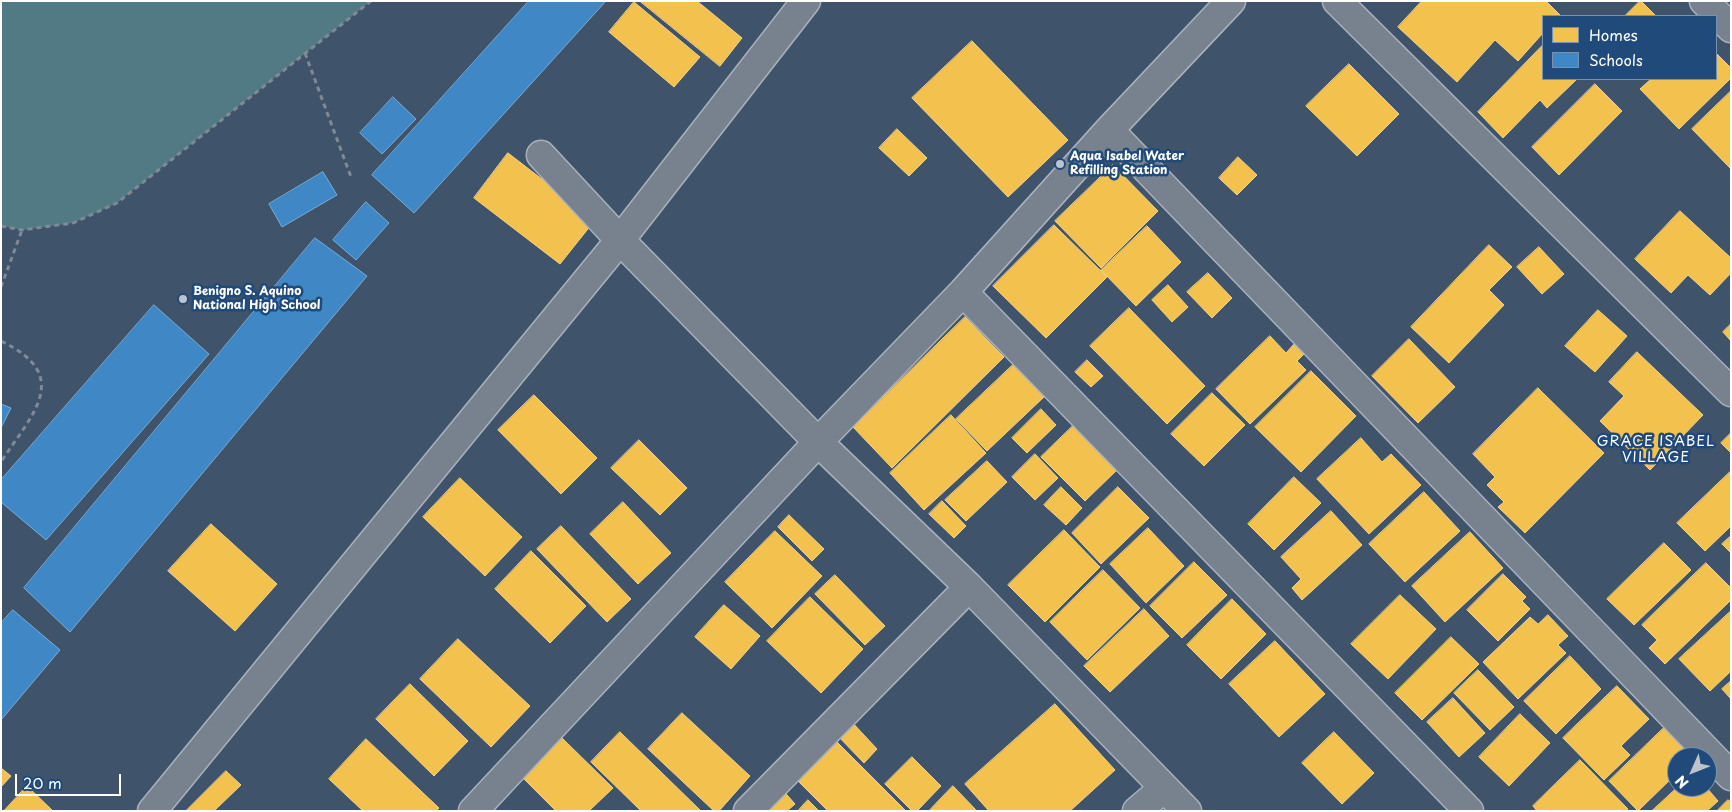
<!DOCTYPE html>
<style>
body{margin:0}
#map{position:relative;width:1732px;height:812px;overflow:hidden;background:#3f536b;font-family:"Playpen Sans",sans-serif}
canvas{display:block}
.frame{position:absolute;inset:0;border:2px solid #fff;pointer-events:none}
.legend{position:absolute;left:1542px;top:15px;width:175px;height:65px;box-sizing:border-box;background:#1f4a7a;border:1px solid #7992af;margin:0;padding:6px 9px;list-style:none;font-size:15px;color:#fff}
.legend li{display:flex;align-items:center;gap:10px;height:25px}
.legend b{width:25px;border:1px solid #7992af}
.north{position:absolute;left:1667px;top:747px;width:50px;height:50px;box-sizing:border-box;background:#1f4a7a;border:1px solid #7992af;border-radius:50%;rotate:226deg;font-size:14px;font-weight:700;line-height:20px;text-align:center;color:#fff}
.north::after{content:'';display:block;margin:auto;width:18px;height:22px;background:#bcc3cb;clip-path:polygon(50% 0,100% 100%,50% 72%,0 100%)}
.scale{position:absolute;left:15px;top:774px;width:106px;height:22px;box-sizing:border-box;border:2px solid #fff;border-top:0;padding-left:6px;font-size:15px;line-height:18px;white-space:nowrap;color:#fff;-webkit-text-stroke:4px #1f4a7a;paint-order:stroke}
</style>
<div id="map">
<canvas width="1732" height="812"></canvas>
<div class="frame"></div>
<ul class="legend">
<li><b style="height:14px;background:#f2c14e"></b>Homes</li>
<li><b style="height:14px;background:#3f88c5"></b>Schools</li>
</ul>
<div class="north">N</div>
<div class="scale">20 m</div>
</div>
<script>
const g = document.querySelector('canvas').getContext('2d');
g.lineJoin = 'round';
function fillPath(path, color) { g.fillStyle = color; g.fill(path, 'evenodd'); }
function trace(path, color, width, dash) { g.strokeStyle = color; g.lineWidth = width; g.lineCap = dash ? 'butt' : 'round'; g.setLineDash(dash || []); g.stroke(path); }
function drawText(font, color, halo, rows, align = 'center') {
  g.font = font + ' "Playpen Sans",sans-serif'; g.lineWidth = 5; g.setLineDash([]); g.textBaseline = 'middle'; g.strokeStyle = halo; g.fillStyle = color; for (const [text, x, y, turn = 0] of rows) {
    g.save(); g.translate(x, y); g.rotate((+turn || 0) * Math.PI / 180); g.textAlign = isNaN(turn) ? turn : align; if (halo) g.strokeText(text, 0, 0); g.fillText(text, 0, 0); g.restore();
  }
}
fillPath(new Path2D(`
 M 1,1 L 371,1 L 117,203 L 73,223 L 22,230 L 1,226 Z`), '#517a84');
const homes = new Path2D(`
 M 640,1 L 697,1 L 742,38 L 720,66 Z
 M 1422,1 L 1546,1 L 1560,15 L 1543,16 L 1543,33 L 1518,61 L 1495,40 L 1457,82 L 1398,27 Z
 M 1640,1 L 1641,1 L 1656,16 L 1625,16 Z
 M 634,2 L 700,57 L 674,87 L 609,32 Z
 M 972,41 L 1068,140 L 1008,197 L 912,98 Z
 M 1543,45 L 1543,79 L 1577,79 L 1547,108 L 1540,100 L 1503,138 L 1478,112 Z
 M 1716,53 L 1731,68 L 1731,78 L 1679,129 L 1640,89 L 1651,79 L 1716,79 Z
 M 1349,64 L 1399,114 L 1357,156 L 1306,106 Z
 M 1595,84 L 1622,111 L 1559,175 L 1532,147 Z
 M 1731,91 L 1731,169 L 1692,129 Z
 M 897,129 L 927,158 L 909,176 L 879,148 Z
 M 508,153 L 595,220 L 560,264 L 474,198 Z
 M 1238,157 L 1257,175 L 1237,195 L 1219,178 Z
 M 1113,165 L 1158,211 L 1101,268 L 1055,221 Z
 M 1680,211 L 1731,258 L 1731,273 L 1710,295 L 1688,275 L 1671,293 L 1635,259 Z
 M 1054,225 L 1107,277 L 1046,338 L 993,286 Z
 M 1147,226 L 1181,262 L 1136,306 L 1101,270 Z
 M 1489,245 L 1512,267 L 1489,290 L 1504,305 L 1449,363 L 1411,327 Z
 M 1539,247 L 1564,274 L 1542,294 L 1517,267 Z
 M 1208,273 L 1232,298 L 1212,318 L 1187,292 Z
 M 1168,285 L 1188,307 L 1172,322 L 1152,300 Z
 M 1129,308 L 1205,386 L 1167,424 L 1090,346 Z
 M 1598,310 L 1627,336 L 1595,372 L 1565,346 Z
 M 965,317 L 1004,357 L 892,468 L 853,427 Z
 M 1731,324 L 1731,341 L 1723,332 Z
 M 1270,336 L 1286,353 L 1295,343 L 1305,353 L 1297,361 L 1306,370 L 1250,424 L 1216,389 Z
 M 1409,339 L 1455,387 L 1418,423 L 1372,376 Z
 M 1637,352 L 1703,415 L 1650,470 L 1600,421 L 1624,396 L 1609,382 Z
 M 1087,360 L 1103,376 L 1091,387 L 1075,372 Z
 M 1014,364 L 1045,396 L 987,451 L 956,419 Z
 M 1311,371 L 1356,416 L 1301,472 L 1255,427 Z
 M 1538,388 L 1604,453 L 1525,533 L 1498,507 L 1504,502 L 1487,485 L 1495,477 L 1473,454 Z
 M 1212,393 L 1245,425 L 1204,466 L 1171,434 Z
 M 534,395 L 597,458 L 561,494 L 498,430 Z
 M 1041,409 L 1056,425 L 1027,453 L 1012,438 Z
 M 951,415 L 986,453 L 924,510 L 890,473 Z
 M 1075,424 L 1119,468 L 1085,501 L 1041,457 Z
 M 1731,433 L 1731,453 L 1721,443 Z
 M 1361,438 L 1382,462 L 1391,454 L 1421,485 L 1369,534 L 1317,479 Z
 M 639,440 L 687,488 L 660,515 L 611,468 Z
 M 1035,454 L 1058,478 L 1035,500 L 1012,477 Z
 M 987,461 L 1007,482 L 966,521 L 945,500 Z
 M 1731,471 L 1731,526 L 1705,551 L 1677,523 Z
 M 1294,477 L 1321,503 L 1274,550 L 1248,524 Z
 M 460,478 L 522,537 L 485,576 L 423,517 Z
 M 1061,487 L 1082,508 L 1066,525 L 1044,505 Z
 M 1118,487 L 1149,518 L 1101,564 L 1072,533 Z
 M 1424,492 L 1460,531 L 1405,582 L 1369,544 Z
 M 942,501 L 966,526 L 954,538 L 929,514 Z
 M 623,502 L 671,553 L 638,584 L 590,534 Z
 M 1331,511 L 1362,545 L 1302,600 L 1292,588 L 1301,579 L 1281,557 Z
 M 789,515 L 824,549 L 812,561 L 778,527 Z
 M 211,524 L 277,584 L 235,631 L 168,571 Z
 M 561,526 L 631,599 L 607,622 L 537,549 Z
 M 1148,528 L 1184,566 L 1146,603 L 1110,564 Z
 M 1064,530 L 1100,567 L 1045,622 L 1008,585 Z
 M 775,531 L 822,576 L 772,628 L 725,582 Z
 M 1470,532 L 1503,568 L 1445,622 L 1412,586 Z
 M 1731,536 L 1731,553 L 1722,544 Z
 M 1664,543 L 1691,570 L 1634,625 L 1607,599 Z
 M 531,551 L 586,606 L 550,643 L 495,589 Z
 M 1194,562 L 1227,595 L 1182,638 L 1150,606 Z
 M 1706,563 L 1731,588 L 1731,600 L 1665,664 L 1649,648 L 1657,640 L 1642,625 Z
 M 1103,570 L 1140,608 L 1087,660 L 1050,622 Z
 M 1503,574 L 1526,597 L 1522,601 L 1530,609 L 1498,641 L 1467,610 Z
 M 835,575 L 885,626 L 865,645 L 815,594 Z
 M 1400,595 L 1436,629 L 1388,679 L 1351,644 Z
 M 810,597 L 863,649 L 821,693 L 767,641 Z
 M 1232,599 L 1266,634 L 1221,679 L 1187,645 Z
 M 724,605 L 760,636 L 731,669 L 695,637 Z
 M 1144,609 L 1169,636 L 1110,692 L 1084,666 Z
 M 1731,611 L 1731,671 L 1710,691 L 1679,659 Z
 M 1548,615 L 1568,636 L 1558,645 L 1566,653 L 1518,699 L 1483,662 L 1530,617 L 1538,624 Z
 M 1451,637 L 1479,664 L 1422,720 L 1395,693 Z
 M 458,639 L 530,706 L 491,747 L 420,679 Z
 M 1275,641 L 1325,694 L 1279,737 L 1229,684 Z
 M 1570,656 L 1601,689 L 1556,734 L 1524,701 Z
 M 1478,670 L 1514,707 L 1490,730 L 1454,693 Z
 M 1731,681 L 1731,699 L 1722,689 Z
 M 410,684 L 468,741 L 434,776 L 376,719 Z
 M 1617,686 L 1649,719 L 1621,746 L 1630,755 L 1604,780 L 1563,738 Z
 M 1453,698 L 1485,733 L 1459,757 L 1427,722 Z
 M 1055,704 L 1115,770 L 1070,811 L 989,811 L 965,784 Z
 M 682,713 L 750,776 L 719,811 L 714,811 L 648,749 Z
 M 1520,714 L 1550,743 L 1509,786 L 1479,757 Z
 M 850,720 L 877,749 L 864,763 L 836,734 Z
 M 1668,724 L 1697,754 L 1694,757 L 1677,757 L 1677,773 L 1638,811 L 1609,781 Z
 M 620,732 L 701,811 L 641,811 L 591,762 Z
 M 1334,732 L 1374,773 L 1342,804 L 1302,763 Z
 M 561,737 L 613,788 L 589,811 L 556,811 L 521,776 Z
 M 366,739 L 439,808 L 436,811 L 363,811 L 329,779 Z
 M 836,741 L 906,811 L 828,811 L 797,780 Z
 M 912,757 L 941,786 L 917,811 L 912,811 L 885,784 Z
 M 1580,760 L 1628,809 L 1626,811 L 1537,811 L 1533,806 Z
 M 1,768 L 11,776 L 1,787 Z
 M 226,771 L 241,785 L 214,811 L 186,811 Z
 M 27,786 L 53,811 L 4,811 Z
 M 953,786 L 977,811 L 929,811 Z
 M 780,787 L 795,804 L 787,811 L 762,811 Z
 M 1678,787 L 1706,787 L 1718,801 L 1707,811 L 1652,811 Z
 M 808,800 L 819,811 L 798,811 Z
 M 1728,800 L 1731,802 L 1731,811 L 1717,811 Z`);
fillPath(homes, '#f2c14e');
trace(homes, '#f6d483', 1);
const schools = new Path2D(`
 M 529,1 L 606,1 L 414,213 L 372,175 Z
 M 393,97 L 416,119 L 382,154 L 360,133 Z
 M 323,172 L 337,195 L 282,227 L 269,204 Z
 M 366,202 L 389,223 L 356,260 L 333,240 Z
 M 315,238 L 367,276 L 70,632 L 24,588 Z
 M 154,305 L 209,354 L 46,540 L 1,502 L 1,480 Z
 M 1,404 L 11,408 L 1,428 Z
 M 13,610 L 60,650 L 1,720 L 1,623 Z`);
fillPath(schools, '#3f88c5');
trace(schools, '#79acd6', 1);
const minor = new Path2D(`
 M 1337,1 L 1731,392
 M 1704,1 L 1731,28
 M 1109,130 L 1731,776
 M 541,155 L 620,240 L 818,442 L 969,587 L 1187,811
 M 963,292 L 1469,811
 M 152,811 L 620,240 L 806,1
 M 473,811 L 818,442 L 963,292 L 1109,130 L 1231,1
 M 748,811 L 969,587
 M 1137,811 L 1164,788`);
trace(minor, '#a9b2bc', 31);
trace(new Path2D(`
 M 305,53 L 351,177
 M 1,226 L 22,230 L 73,223 L 117,203 L 371,1
 M 1,287 L 22,230
 M 1,341 C 74,376 32,414 1,462`), '#808996', 3, [5, 4]);
trace(minor, '#77828e', 28);
for (const [x, y, r, color] of [
 [1060,164,5,"#bcc3cb"],
 [183,299,5,"#bcc3cb"]
]) { const dot = new Path2D(); dot.arc(x, y, r, 0, 2 * Math.PI); g.fillStyle = color; g.fill(dot); trace(dot, '#1f4a7a', 2); }
drawText('bold 12px', '#fff', '#1f4a7a', [
 ["Aqua Isabel Water",1070,157],
 ["Refilling Station",1070,171],
 ["Benigno S. Aquino",193,292],
 ["National High School",193,306]
], 'left');
g.letterSpacing = '1px';
drawText('14px', '#fff', '#1f4a7a', [
 ["GRACE ISABEL",1656,442],
 ["VILLAGE",1656,458]
]);
g.letterSpacing = '0px';
</script>
